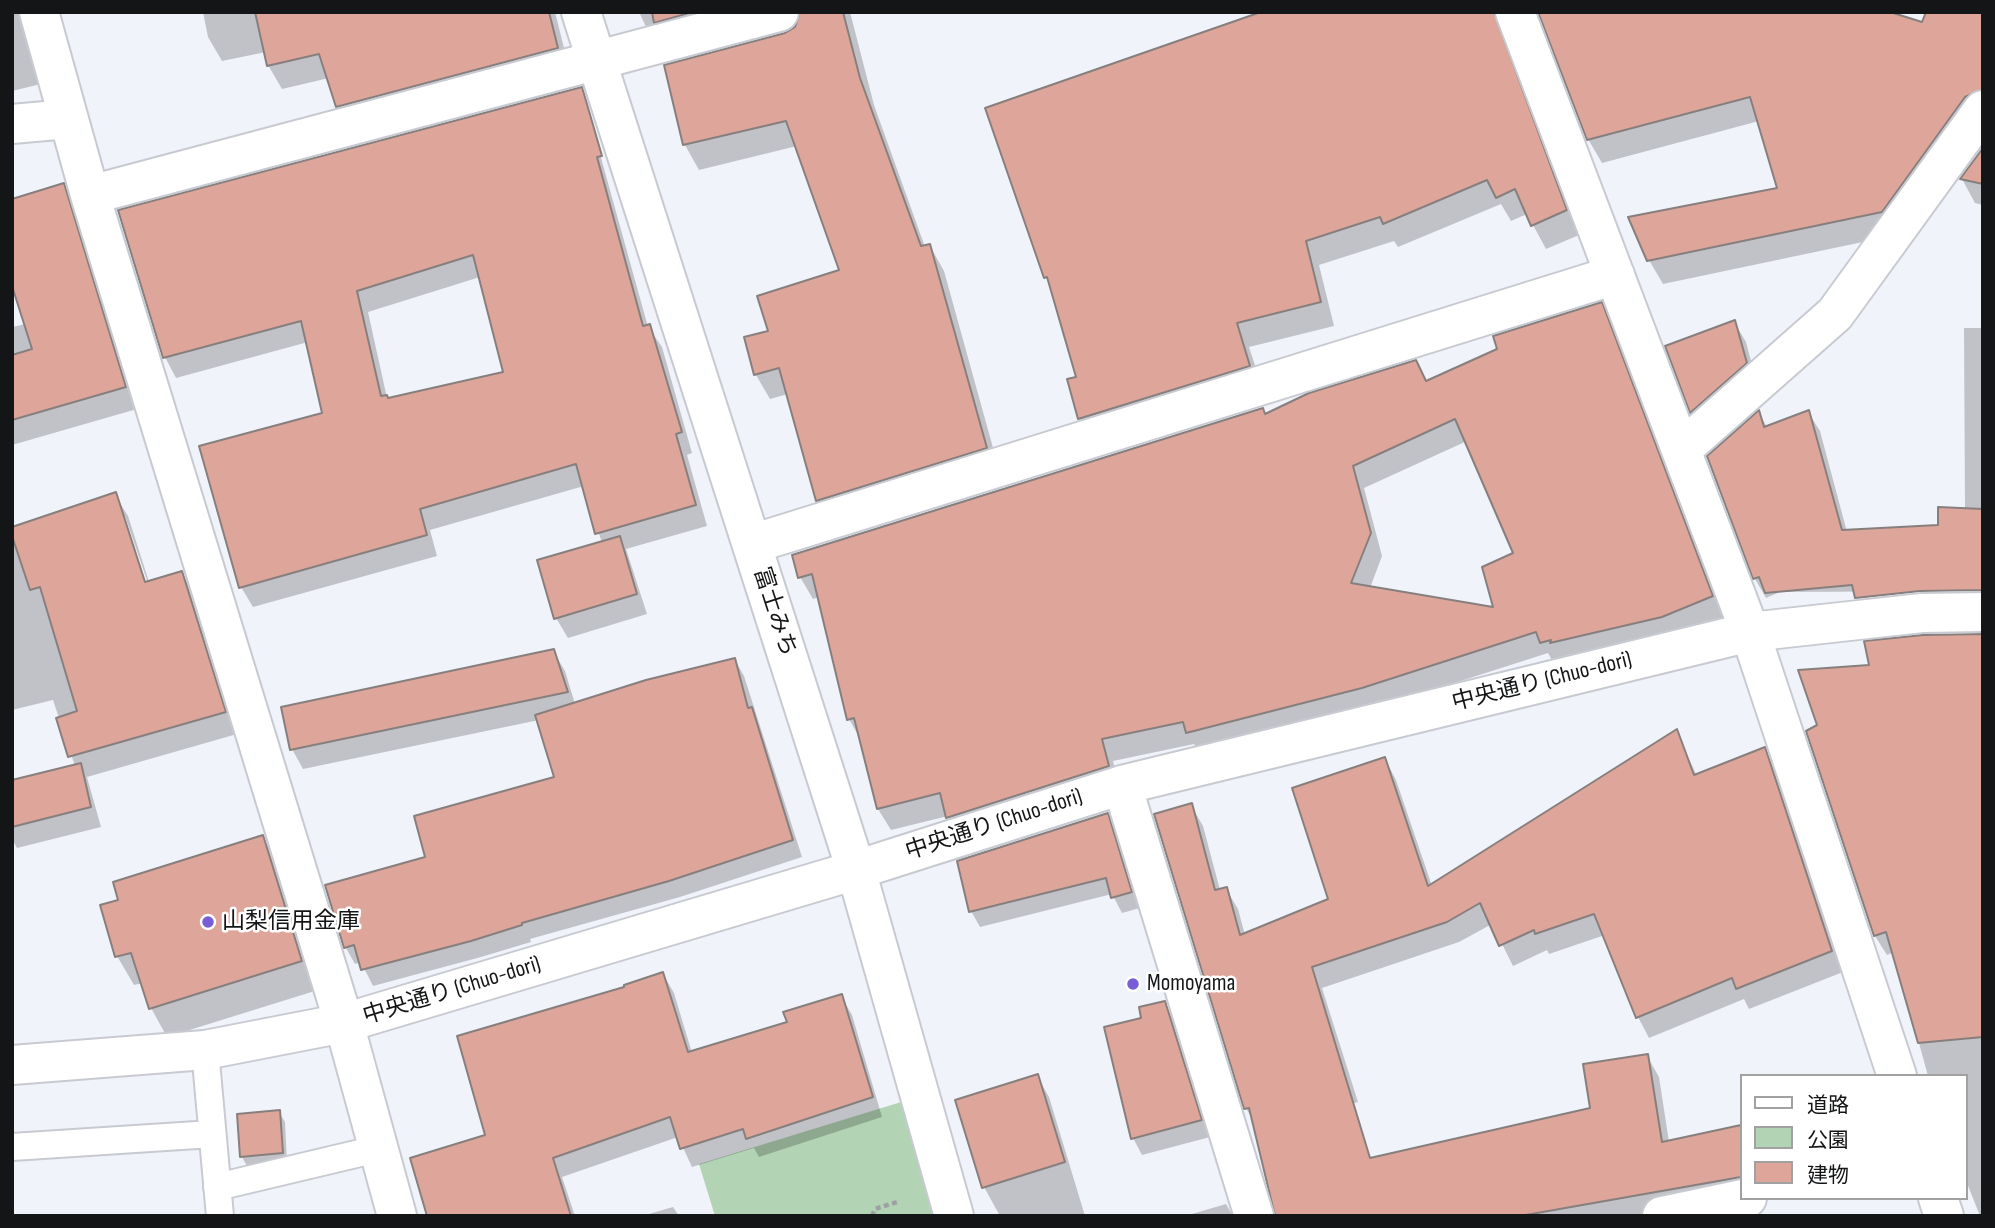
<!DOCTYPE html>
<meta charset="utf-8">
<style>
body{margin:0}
#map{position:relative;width:1995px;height:1228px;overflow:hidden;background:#f1f3fa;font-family:"Sofia Sans Condensed","Noto Sans JP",sans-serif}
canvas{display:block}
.frame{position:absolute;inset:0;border:14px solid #141517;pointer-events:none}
.legend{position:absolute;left:1740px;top:1074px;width:228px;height:126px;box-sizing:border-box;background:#fff;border:2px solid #a1a1a2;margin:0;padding:9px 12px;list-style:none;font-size:21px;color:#141517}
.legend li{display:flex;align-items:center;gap:14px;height:35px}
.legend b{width:35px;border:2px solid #a1a1a2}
</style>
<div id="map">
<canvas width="1995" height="1228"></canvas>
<div class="frame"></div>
<ul class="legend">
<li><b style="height:9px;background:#fff"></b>道路</li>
<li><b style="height:19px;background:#b2d3b4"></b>公園</li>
<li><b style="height:19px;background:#dea69a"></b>建物</li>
</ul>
</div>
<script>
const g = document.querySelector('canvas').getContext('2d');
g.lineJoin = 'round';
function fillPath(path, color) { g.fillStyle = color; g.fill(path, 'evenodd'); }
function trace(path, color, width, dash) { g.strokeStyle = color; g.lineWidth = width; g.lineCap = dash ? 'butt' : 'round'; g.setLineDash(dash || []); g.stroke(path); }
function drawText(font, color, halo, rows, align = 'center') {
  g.font = font + ' "Sofia Sans Condensed","Noto Sans JP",sans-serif'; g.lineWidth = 5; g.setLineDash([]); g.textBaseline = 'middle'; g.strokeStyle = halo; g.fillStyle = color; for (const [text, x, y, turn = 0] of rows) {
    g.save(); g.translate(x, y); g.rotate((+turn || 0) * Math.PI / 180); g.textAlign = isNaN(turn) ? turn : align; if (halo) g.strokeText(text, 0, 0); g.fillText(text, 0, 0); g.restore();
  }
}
fillPath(new Path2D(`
 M 911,1099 L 941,1216 L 715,1216 L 699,1164 Z`), '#b2d3b4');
fillPath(new Path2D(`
 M 12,12 L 22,12 L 41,84 L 12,91 Z
 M 203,12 L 555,12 L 570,72 L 352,130 L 338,106 L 329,78 L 282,89 L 268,65 L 266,52 L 222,61 L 208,37 Z
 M 639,12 L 850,12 L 874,105 L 925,247 L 930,246 L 944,271 L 1000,473 L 832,525 L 817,501 L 788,394 L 770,399 L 756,375 L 746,339 L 770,332 L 841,271 L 797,146 L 699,170 L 685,145 L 666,66 L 786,35 L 796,28 L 802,16 L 788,15 L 656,48 Z
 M 1266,12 L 1885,12 L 1983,44 L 1983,118 L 1896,235 L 1663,284 L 1649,260 L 1780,189 L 1759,121 L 1602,163 L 1588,139 L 1543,18 L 1534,14 L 1579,235 L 1546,249 L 1527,214 L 1511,221 L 1501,204 L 1398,247 L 1394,241 L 1319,265 L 1334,326 L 1249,347 L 1263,390 L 1094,443 L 1080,419 L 1070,381 L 1079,378 L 1053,289 L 1046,277 Z
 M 588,111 L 648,327 L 662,347 L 692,453 L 687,455 L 707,526 L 626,549 L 647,614 L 568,638 L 556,618 L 602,543 L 584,486 L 430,530 L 437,556 L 253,607 L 241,587 L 324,414 L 308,342 L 176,378 L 165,357 ZM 480,277 L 505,374 L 387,398 L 368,312 Z
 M 1983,148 L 1983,205 L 1975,203 L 1962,179 Z
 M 63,185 L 76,207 L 137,409 L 12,445 L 12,327 L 26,324 Z
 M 1601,304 L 1613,326 L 1724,618 L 1675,638 L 1554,664 L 1548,653 L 1367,711 L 1200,754 L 1194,744 L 1113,761 L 1120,788 L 961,839 L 948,816 L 891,830 L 878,809 L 862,742 L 849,719 L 819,597 L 813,599 L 800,577 L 1415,362 L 1427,382 ZM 1467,441 L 1515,554 L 1496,610 L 1370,588 L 1382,556 L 1364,488 Z
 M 1734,322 L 1746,342 L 1757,384 L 1703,431 L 1692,412 L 1667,347 Z
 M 1964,328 L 1983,328 L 1983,591 L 1780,592 L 1766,598 L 1755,579 L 1709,457 L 1759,413 L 1767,427 L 1808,412 L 1820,431 L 1847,532 L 1939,526 L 1965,510 Z
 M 115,495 L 128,516 L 149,582 L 182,573 L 194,595 L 237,734 L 87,777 L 101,827 L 17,848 L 12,839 L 12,782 L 75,766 L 53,700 L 12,710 L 12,529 ZM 122,516 L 125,516 L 150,589 L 146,590 Z
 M 1983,648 L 1983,1216 L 1980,1216 L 1965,1178 L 1965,1076 L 1928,1076 L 1894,952 L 1887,955 L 1875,936 L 1808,732 L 1820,726 L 1871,666 Z
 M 553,651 L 565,671 L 575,704 L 735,660 L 744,676 L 802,857 L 680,897 L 530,939 L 531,942 L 481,957 L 373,986 L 361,962 L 355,964 L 346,948 L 428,858 L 557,778 L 539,720 L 303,769 L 292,749 Z
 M 1676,732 L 1697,776 L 1764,749 L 1776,770 L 1843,972 L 1749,1009 L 1744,999 L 1649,1038 L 1638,1017 L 1605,935 L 1549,954 L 1547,950 L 1513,966 L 1492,924 L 1459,942 L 1322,988 L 1358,1102 L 1258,1129 L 1246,1108 L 1191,805 L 1203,826 L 1220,890 L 1226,889 L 1238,909 L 1245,935 L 1331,900 L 1385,759 L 1396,780 L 1432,886 Z
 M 1107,815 L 1116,830 L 1140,908 L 1122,913 L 1112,894 L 980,927 L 971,911 Z
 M 263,837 L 279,866 L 318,990 L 167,1037 L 151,1008 L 143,983 L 134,985 L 117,956 L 120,901 Z
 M 663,974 L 674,993 L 692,1053 L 790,1023 L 841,996 L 852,1015 L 882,1117 L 759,1157 L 754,1148 L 692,1167 L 678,1137 L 562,1177 L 575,1216 L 429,1216 L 487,1136 L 627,988 Z
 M 1164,1003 L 1174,1019 L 1210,1137 L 1142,1155 L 1133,1138 L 1143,1019 Z
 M 1647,1056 L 1659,1077 L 1669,1142 L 1737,1127 L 1741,1134 L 1741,1198 L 1669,1215 L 1276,1216 L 1367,1152 L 1372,1160 L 1591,1110 Z
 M 1037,1076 L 1049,1097 L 1085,1216 L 1000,1216 L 984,1187 Z
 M 279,1112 L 285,1122 L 287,1163 L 247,1166 L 242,1157 Z
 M 1226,1204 L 1233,1216 L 1185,1216 Z
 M 673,1207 L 679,1216 L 642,1216 Z`), '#0003');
const building = new Path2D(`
 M 255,12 L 549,12 L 558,48 L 336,107 L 319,54 L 267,66 Z
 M 652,12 L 693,12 L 654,23 Z
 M 800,12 L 843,12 L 860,78 L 921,246 L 930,244 L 987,448 L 816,501 L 779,368 L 754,375 L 744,337 L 768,331 L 757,296 L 839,270 L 786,121 L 683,145 L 664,65 L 785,33 L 795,27 Z
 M 1261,12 L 1494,12 L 1567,210 L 1531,226 L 1515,189 L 1496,198 L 1487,180 L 1383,224 L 1380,217 L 1306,241 L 1321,302 L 1237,323 L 1250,366 L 1078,419 L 1067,379 L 1076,377 L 1047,277 L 1044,278 L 985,108 Z
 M 1538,12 L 1890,12 L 1922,22 L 1926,12 L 1983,12 L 1983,89 L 1965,97 L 1882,212 L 1647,261 L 1628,217 L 1777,188 L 1750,97 L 1587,140 Z
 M 582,87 L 602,156 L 597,157 L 643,326 L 650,324 L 682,432 L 676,434 L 696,505 L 595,534 L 576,464 L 420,509 L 427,535 L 239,588 L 199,446 L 322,413 L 301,321 L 163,358 L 118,210 ZM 473,255 L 503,372 L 388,398 L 387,395 L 381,396 L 357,291 Z
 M 1983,148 L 1983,184 L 1960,179 Z
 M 64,183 L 126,387 L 12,420 L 12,355 L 32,349 L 12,286 L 12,199 Z
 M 1602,302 L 1713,596 L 1662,617 L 1550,643 L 1551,640 L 1540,643 L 1536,632 L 1362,688 L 1186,733 L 1183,722 L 1102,739 L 1109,766 L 946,818 L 940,793 L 877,809 L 854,718 L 847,720 L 812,574 L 798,578 L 792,555 L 1263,408 L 1265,414 L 1309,393 L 1416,360 L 1426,381 L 1497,349 L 1493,336 ZM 1455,419 L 1513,553 L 1482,567 L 1493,607 L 1351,583 L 1371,533 L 1353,466 Z
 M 1735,320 L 1747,363 L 1690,413 L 1665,346 Z
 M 1759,410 L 1764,427 L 1809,410 L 1842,530 L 1938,525 L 1938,507 L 1983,509 L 1983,590 L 1920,591 L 1855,598 L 1852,585 L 1765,593 L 1759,577 L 1753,579 L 1707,456 Z
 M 116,492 L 145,582 L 182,571 L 226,712 L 68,757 L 56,718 L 77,711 L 40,587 L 30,590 L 12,536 L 12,527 Z
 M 620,536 L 637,594 L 554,619 L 537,560 Z
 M 1983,634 L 1983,1037 L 1918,1043 L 1886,932 L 1874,936 L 1806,731 L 1817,725 L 1798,670 L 1869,665 L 1864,641 L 1923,635 Z
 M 554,649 L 568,692 L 290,750 L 281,707 Z
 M 735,658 L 748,708 L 752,707 L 793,840 L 669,881 L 522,923 L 522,925 L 471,941 L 361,970 L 354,945 L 344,948 L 325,885 L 425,857 L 414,816 L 554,777 L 535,715 L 646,680 Z
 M 1677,729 L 1694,775 L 1765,747 L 1832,951 L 1736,989 L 1732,978 L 1636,1018 L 1594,914 L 1535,934 L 1534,930 L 1499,946 L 1480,903 L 1447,922 L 1312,967 L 1370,1158 L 1590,1108 L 1583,1064 L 1648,1054 L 1662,1142 L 1741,1125 L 1741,1177 L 1520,1216 L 1275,1216 L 1249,1108 L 1244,1109 L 1154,814 L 1192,803 L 1215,890 L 1227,887 L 1240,935 L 1328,899 L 1292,788 L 1385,757 L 1428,886 Z
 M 81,763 L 91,807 L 12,827 L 12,780 Z
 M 1108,813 L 1132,892 L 1111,898 L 1106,878 L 969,912 L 957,861 Z
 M 263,835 L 302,961 L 149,1009 L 131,953 L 115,957 L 100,905 L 118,900 L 113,882 Z
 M 663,972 L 688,1052 L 787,1022 L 783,1012 L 842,994 L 873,1097 L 746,1139 L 743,1129 L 680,1149 L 670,1117 L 553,1158 L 571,1216 L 427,1216 L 410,1158 L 485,1135 L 457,1036 L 624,987 L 624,985 Z
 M 1165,1001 L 1202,1120 L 1131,1139 L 1104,1027 L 1141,1018 L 1139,1007 Z
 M 1038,1074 L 1065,1162 L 982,1188 L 955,1100 Z
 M 280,1110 L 283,1153 L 240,1157 L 237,1114 Z`);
fillPath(building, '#dea69a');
trace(building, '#877f7e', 2);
const lane = new Path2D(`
 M 205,1050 L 220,1216
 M 12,1147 L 212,1134
 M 217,1187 L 377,1149`);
const street = new Path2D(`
 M 39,12 L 90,195 L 344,1023 L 397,1216
 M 1515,12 L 1750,632 L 1897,1076
 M 12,124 L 68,119
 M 90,195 L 779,12
 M 1681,450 L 1835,314 L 1983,110
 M 752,544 L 1615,275
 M 1122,785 L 1254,1216
 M 856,870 L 1122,785 L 1750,632 L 1922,613 L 1983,612
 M 1938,1198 L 1944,1216
 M 1662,1216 L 1747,1198`);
const secondary = new Path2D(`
 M 12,1065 L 205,1050 L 344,1023 L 856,870`);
const highway = new Path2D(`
 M 581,12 L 856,870 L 954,1216`);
trace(lane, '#c8cad1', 30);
trace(street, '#c8cad1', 42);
trace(secondary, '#c8cad1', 42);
trace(highway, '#c8cad1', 42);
trace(new Path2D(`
 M 872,1216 L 875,1209 L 900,1201`), '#9ea0a5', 4.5, [5, 3.5]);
trace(lane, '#fff', 26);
trace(street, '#fff', 38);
trace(secondary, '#fff', 38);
trace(highway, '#fff', 38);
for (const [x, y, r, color] of [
 [208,922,7,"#775dd8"],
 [1133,984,7,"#775dd8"]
]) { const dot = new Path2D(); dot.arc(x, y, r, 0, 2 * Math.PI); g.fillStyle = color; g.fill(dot); trace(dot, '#fff', 2.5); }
drawText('23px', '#141517', '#fff', [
 ["富士みち",774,612,72],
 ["中央通り (Chuo-dori)",1542,682,-14],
 ["中央通り (Chuo-dori)",994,825,-18],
 ["中央通り (Chuo-dori)",452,991,-17]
]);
drawText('23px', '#141517', '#fff', [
 ["山梨信用金庫",222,922],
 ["Momoyama",1147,984]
], 'left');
</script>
